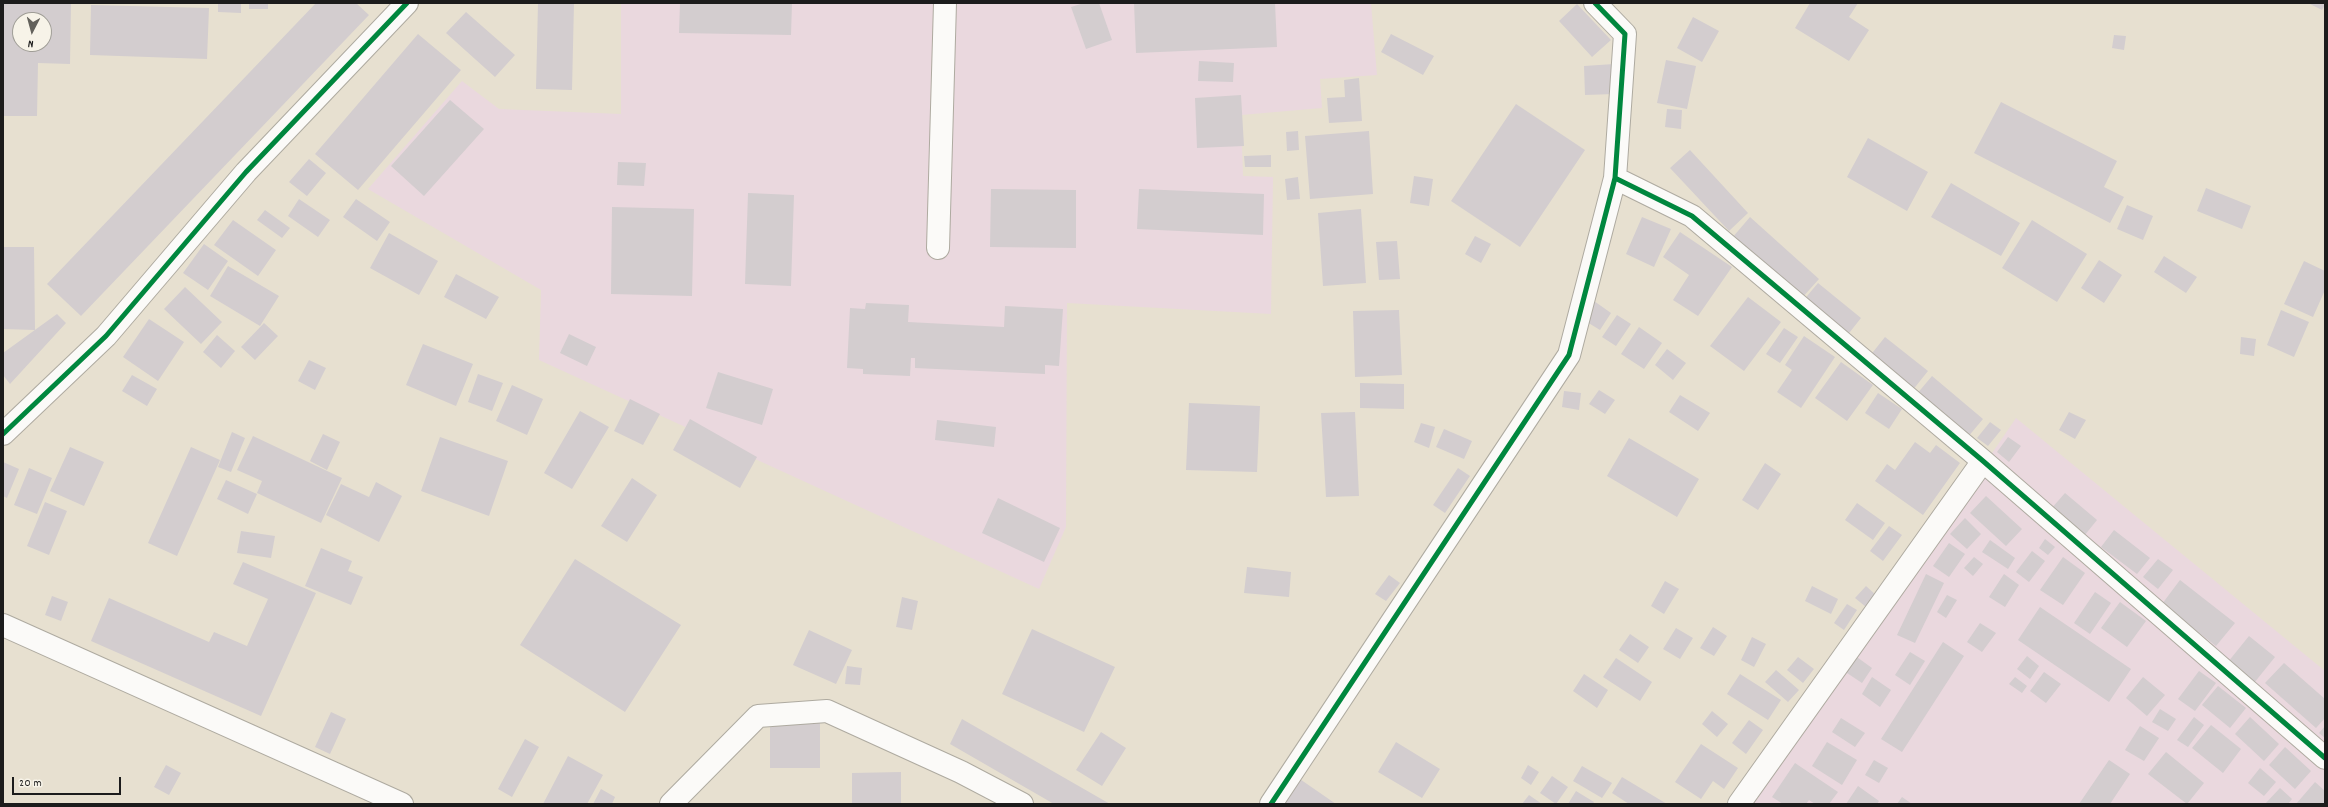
<!DOCTYPE html>
<style>
body{margin:0}
#map{position:relative;width:2328px;height:807px;overflow:hidden;background:#e7e0d0;font-family:Dekko,sans-serif}
canvas{display:block}
.frame{position:absolute;inset:0;border:4px solid #1c1c1c;pointer-events:none}
.north{position:absolute;left:12px;top:12px;width:40px;height:40px;box-sizing:border-box;background:#f7f3e8;border:1px solid #9f9d96;border-radius:50%;rotate:186deg;font-size:11px;font-weight:700;line-height:16px;text-align:center;color:#1c1c1c}
.north::after{content:'';display:block;margin:auto;width:14px;height:18px;background:#63615b;clip-path:polygon(50% 0,100% 100%,50% 72%,0 100%)}
.scale{position:absolute;left:12px;top:777px;width:109px;height:18px;box-sizing:border-box;border:2px solid #1c1c1c;border-top:0;padding-left:5px;font-size:12px;line-height:14px;white-space:nowrap;color:#1c1c1c;-webkit-text-stroke:3px #f7f3e8;paint-order:stroke}
</style>
<div id="map">
<canvas width="2328" height="807"></canvas>
<div class="frame"></div>
<div class="north">N</div>
<div class="scale">20 m</div>
</div>
<script>
const g = document.querySelector('canvas').getContext('2d');
g.lineJoin = 'round';
function fillPath(path, color) { g.fillStyle = color; g.fill(path, 'evenodd'); }
function trace(path, color, width, dash) { g.strokeStyle = color; g.lineWidth = width; g.lineCap = dash ? 'butt' : 'round'; g.setLineDash(dash || []); g.stroke(path); }
fillPath(new Path2D(`
 M 621,3 L 1371,3 L 1377,75 L 1320,79 L 1322,108 L 1241,115 L 1243,176 L 1273,177 L 1271,314 L 1067,303 L 1066,527 L 1039,589 L 539,360 L 541,290 L 368,189 L 462,81 L 499,109 L 621,114 Z
 M 2016,418 L 2325,671 L 2325,804 L 1753,804 Z`), '#ead8de');
fillPath(new Path2D(`
 M 3,3 L 71,4 L 70,64 L 38,63 L 37,116 L 3,116 ZM 20,20 L 44,20 L 44,44 L 20,44 Z
 M 218,3 L 241,3 L 241,13 L 218,12 Z
 M 249,3 L 268,3 L 268,9 L 249,9 Z
 M 316,3 L 356,3 L 369,15 L 81,316 L 47,284 Z
 M 538,3 L 574,3 L 572,90 L 536,89 Z
 M 680,3 L 792,3 L 791,35 L 679,33 Z
 M 1084,3 L 1099,3 L 1112,40 L 1086,49 L 1071,7 Z
 M 1134,3 L 1275,3 L 1277,47 L 1136,53 Z
 M 1810,3 L 1858,3 L 1849,17 L 1869,30 L 1849,61 L 1795,28 Z
 M 2308,3 L 2325,3 L 2325,5 L 2322,10 Z
 M 1577,4 L 1611,40 L 1592,57 L 1559,21 Z
 M 91,5 L 209,8 L 207,59 L 90,55 Z
 M 466,12 L 515,55 L 495,77 L 446,33 Z
 M 1693,17 L 1719,31 L 1702,62 L 1677,48 Z
 M 418,34 L 461,70 L 358,190 L 315,154 Z
 M 1391,34 L 1434,56 L 1423,75 L 1381,52 Z
 M 2114,35 L 2126,36 L 2124,50 L 2112,48 Z
 M 1666,60 L 1696,66 L 1687,109 L 1657,103 Z
 M 1199,61 L 1234,63 L 1233,82 L 1198,81 Z
 M 1614,64 L 1615,94 L 1585,95 L 1584,66 Z
 M 1359,78 L 1362,121 L 1329,123 L 1327,98 L 1345,97 L 1344,80 Z
 M 1241,95 L 1244,146 L 1197,148 L 1195,98 Z
 M 450,100 L 484,129 L 424,196 L 391,166 Z
 M 2001,102 L 2117,161 L 2104,187 L 2124,197 L 2110,223 L 1974,153 Z
 M 1516,104 L 1585,150 L 1520,247 L 1451,201 Z
 M 1667,109 L 1682,110 L 1681,129 L 1665,127 Z
 M 1298,131 L 1299,150 L 1287,151 L 1286,132 Z
 M 1369,131 L 1373,194 L 1310,199 L 1305,136 Z
 M 1868,138 L 1928,172 L 1907,211 L 1847,177 Z
 M 1690,150 L 1748,213 L 1729,231 L 1670,168 Z
 M 1271,155 L 1271,167 L 1245,167 L 1244,156 Z
 M 309,159 L 326,173 L 307,196 L 289,182 Z
 M 618,162 L 646,163 L 644,186 L 617,185 Z
 M 1414,176 L 1433,179 L 1429,206 L 1410,203 Z
 M 1298,177 L 1300,199 L 1287,200 L 1285,179 Z
 M 1951,183 L 2020,223 L 2001,256 L 1931,217 Z
 M 2206,188 L 2251,206 L 2242,229 L 2197,211 Z
 M 991,189 L 1076,190 L 1076,248 L 990,247 Z
 M 1139,189 L 1264,194 L 1263,235 L 1137,229 Z
 M 748,193 L 794,195 L 791,286 L 745,284 Z
 M 299,199 L 330,220 L 318,237 L 288,216 Z
 M 356,199 L 390,222 L 377,241 L 343,217 Z
 M 2127,205 L 2153,216 L 2143,240 L 2117,229 Z
 M 612,207 L 694,209 L 692,296 L 611,294 Z
 M 1361,209 L 1366,283 L 1323,286 L 1318,213 Z
 M 265,210 L 290,228 L 282,238 L 257,220 Z
 M 1642,217 L 1671,229 L 1654,267 L 1626,254 Z
 M 1750,217 L 1819,279 L 1801,299 L 1732,238 Z
 M 233,220 L 276,250 L 258,276 L 214,245 Z
 M 2032,220 L 2087,254 L 2057,302 L 2002,268 Z
 M 1680,232 L 1732,267 L 1698,316 L 1673,300 L 1689,275 L 1663,257 Z
 M 389,233 L 438,261 L 419,295 L 370,268 Z
 M 1475,236 L 1491,244 L 1481,263 L 1465,254 Z
 M 1397,241 L 1400,279 L 1379,280 L 1376,242 Z
 M 204,244 L 228,261 L 208,290 L 183,273 Z
 M 3,247 L 34,247 L 35,330 L 3,329 Z
 M 2164,256 L 2197,277 L 2186,293 L 2154,272 Z
 M 2099,260 L 2122,275 L 2104,303 L 2081,288 Z
 M 2304,261 L 2325,271 L 2325,290 L 2313,317 L 2284,304 Z
 M 228,266 L 279,296 L 260,326 L 210,296 Z
 M 456,274 L 499,297 L 486,319 L 444,297 Z
 M 1818,283 L 1861,318 L 1846,337 L 1802,302 Z
 M 185,287 L 222,322 L 201,344 L 164,309 Z
 M 1748,297 L 1781,322 L 1744,371 L 1710,346 Z
 M 1594,301 L 1611,313 L 1600,330 L 1582,319 Z
 M 866,303 L 909,305 L 908,322 L 1004,327 L 1005,306 L 1063,309 L 1059,366 L 1045,365 L 1045,374 L 915,368 L 915,358 L 911,358 L 910,376 L 863,374 L 863,369 L 847,368 L 850,308 L 865,309 Z
 M 1399,310 L 1402,375 L 1355,377 L 1353,311 Z
 M 2281,310 L 2309,322 L 2294,357 L 2267,345 Z
 M 57,314 L 66,323 L 10,384 L 3,375 L 3,353 Z
 M 1617,315 L 1631,324 L 1616,346 L 1602,337 Z
 M 149,319 L 184,342 L 158,381 L 123,357 Z
 M 264,323 L 278,336 L 255,360 L 241,347 Z
 M 1639,327 L 1662,343 L 1644,369 L 1621,354 Z
 M 1784,328 L 1798,337 L 1780,363 L 1766,354 Z
 M 569,334 L 596,347 L 587,366 L 560,353 Z
 M 217,335 L 235,351 L 221,368 L 203,352 Z
 M 1804,336 L 1835,357 L 1801,408 L 1777,392 L 1792,370 L 1785,365 Z
 M 1885,337 L 1928,371 L 1912,391 L 1869,357 Z
 M 2241,337 L 2256,339 L 2254,356 L 2240,354 Z
 M 423,344 L 473,364 L 456,406 L 406,385 Z
 M 1667,349 L 1686,363 L 1673,380 L 1655,365 Z
 M 309,360 L 326,368 L 315,390 L 298,381 Z
 M 1841,362 L 1873,385 L 1847,421 L 1815,398 Z
 M 718,372 L 773,389 L 762,425 L 706,408 Z
 M 478,374 L 503,383 L 492,411 L 468,402 Z
 M 132,375 L 157,389 L 147,406 L 122,391 Z
 M 1932,376 L 1983,419 L 1967,438 L 1916,395 Z
 M 1360,383 L 1404,384 L 1404,409 L 1360,408 Z
 M 512,385 L 543,399 L 527,435 L 496,421 Z
 M 1599,390 L 1615,400 L 1605,414 L 1589,404 Z
 M 1564,391 L 1581,393 L 1579,410 L 1562,407 Z
 M 1878,393 L 1902,409 L 1889,429 L 1865,413 Z
 M 1680,395 L 1710,413 L 1698,431 L 1669,412 Z
 M 630,399 L 660,414 L 643,445 L 614,431 Z
 M 1189,403 L 1260,406 L 1257,472 L 1186,470 Z
 M 580,411 L 609,427 L 572,489 L 544,473 Z
 M 1355,412 L 1359,496 L 1326,497 L 1321,413 Z
 M 2069,412 L 2086,420 L 2075,439 L 2059,430 Z
 M 690,419 L 757,457 L 740,488 L 673,450 Z
 M 937,420 L 996,427 L 994,447 L 935,440 Z
 M 1990,422 L 2001,430 L 1988,446 L 1977,438 Z
 M 1421,423 L 1435,427 L 1429,448 L 1414,442 Z
 M 1444,429 L 1472,441 L 1464,459 L 1436,447 Z
 M 232,432 L 245,438 L 231,472 L 218,467 Z
 M 323,434 L 340,442 L 327,470 L 310,461 Z
 M 253,436 L 342,478 L 321,523 L 257,493 L 262,481 L 237,470 Z
 M 440,437 L 508,461 L 489,516 L 421,491 Z
 M 2008,437 L 2021,446 L 2009,462 L 1997,452 Z
 M 1629,438 L 1699,479 L 1677,517 L 1607,476 Z
 M 1915,442 L 1930,453 L 1936,445 L 1960,463 L 1923,515 L 1875,481 L 1887,464 L 1895,470 Z
 M 70,447 L 104,462 L 84,506 L 50,491 Z
 M 191,447 L 220,460 L 177,556 L 148,543 Z
 M 3,462 L 19,469 L 7,498 L 3,496 Z
 M 1765,463 L 1781,474 L 1758,510 L 1742,500 Z
 M 29,468 L 52,478 L 37,514 L 14,505 Z
 M 1458,468 L 1470,476 L 1445,513 L 1433,505 Z
 M 632,478 L 657,495 L 627,542 L 601,526 Z
 M 226,480 L 257,494 L 248,514 L 217,499 Z
 M 376,482 L 402,496 L 379,542 L 326,515 L 341,484 L 369,497 Z
 M 2065,493 L 2097,520 L 2084,536 L 2051,509 Z
 M 1986,496 L 2022,529 L 2006,546 L 1970,513 Z
 M 998,498 L 1060,528 L 1044,562 L 982,533 Z
 M 45,502 L 67,511 L 49,555 L 27,546 Z
 M 1857,503 L 1885,523 L 1873,540 L 1845,520 Z
 M 1965,518 L 1981,534 L 1967,549 L 1950,534 Z
 M 1889,526 L 1902,535 L 1883,561 L 1870,551 Z
 M 2114,530 L 2150,558 L 2137,574 L 2101,547 Z
 M 241,531 L 275,536 L 271,558 L 237,553 Z
 M 2045,539 L 2055,547 L 2048,555 L 2039,548 Z
 M 1990,540 L 2015,558 L 2008,569 L 1982,552 Z
 M 1949,543 L 1965,554 L 1949,577 L 1933,566 Z
 M 321,548 L 352,561 L 348,571 L 363,577 L 351,605 L 305,586 Z
 M 2032,551 L 2045,561 L 2029,582 L 2016,572 Z
 M 1974,557 L 1983,564 L 1973,576 L 1964,568 Z
 M 2063,557 L 2085,573 L 2063,605 L 2040,590 Z
 M 575,559 L 681,625 L 625,712 L 520,645 Z
 M 2158,559 L 2173,570 L 2158,589 L 2143,577 Z
 M 243,562 L 316,593 L 261,716 L 91,641 L 109,598 L 209,642 L 214,632 L 247,646 L 268,599 L 233,584 Z
 M 1247,567 L 1291,572 L 1289,597 L 1244,593 Z
 M 1926,574 L 1944,583 L 1915,643 L 1897,635 Z
 M 2004,574 L 2019,585 L 2005,607 L 1989,597 Z
 M 1389,575 L 1400,583 L 1386,601 L 1375,594 Z
 M 2180,580 L 2235,623 L 2216,646 L 2162,604 Z
 M 1665,581 L 1679,589 L 1664,614 L 1651,606 Z
 M 1812,586 L 1838,599 L 1831,614 L 1805,601 Z
 M 1866,586 L 1877,596 L 1866,607 L 1855,598 Z
 M 2095,592 L 2111,603 L 2090,634 L 2074,623 Z
 M 1947,595 L 1957,600 L 1946,618 L 1937,612 Z
 M 52,596 L 68,602 L 61,621 L 45,615 Z
 M 902,597 L 918,601 L 912,630 L 896,627 Z
 M 2120,602 L 2146,621 L 2127,647 L 2101,628 Z
 M 1847,604 L 1857,610 L 1844,630 L 1834,623 Z
 M 2040,607 L 2131,669 L 2109,702 L 2018,640 Z
 M 1980,623 L 1996,633 L 1982,652 L 1967,642 Z
 M 1713,627 L 1727,636 L 1714,656 L 1700,648 Z
 M 1676,628 L 1693,638 L 1680,659 L 1663,649 Z
 M 1032,629 L 1115,667 L 1084,732 L 1002,694 Z
 M 809,630 L 852,650 L 836,684 L 793,665 Z
 M 1630,634 L 1649,647 L 1638,663 L 1619,650 Z
 M 2249,636 L 2275,657 L 2254,683 L 2228,662 Z
 M 1752,637 L 1766,644 L 1754,667 L 1741,660 Z
 M 1943,642 L 1964,656 L 1902,752 L 1881,739 Z
 M 1910,652 L 1925,661 L 1910,685 L 1895,675 Z
 M 1854,655 L 1872,668 L 1862,683 L 1844,671 Z
 M 2027,656 L 2039,666 L 2030,679 L 2017,669 Z
 M 1798,657 L 1814,669 L 1803,683 L 1787,670 Z
 M 1616,658 L 1652,682 L 1640,701 L 1603,677 Z
 M 2284,663 L 2325,699 L 2325,718 L 2316,728 L 2265,683 Z
 M 847,666 L 862,668 L 860,685 L 845,684 Z
 M 1776,670 L 1799,690 L 1788,702 L 1765,682 Z
 M 2199,671 L 2216,683 L 2195,711 L 2178,699 Z
 M 2044,672 L 2061,684 L 2046,703 L 2030,691 Z
 M 1584,674 L 1608,690 L 1597,708 L 1573,691 Z
 M 1740,674 L 1781,700 L 1768,720 L 1727,694 Z
 M 1872,677 L 1891,690 L 1880,707 L 1862,694 Z
 M 2015,677 L 2027,686 L 2022,693 L 2009,684 Z
 M 2143,677 L 2165,695 L 2147,716 L 2126,698 Z
 M 2218,686 L 2246,708 L 2230,728 L 2202,705 Z
 M 2160,709 L 2176,719 L 2168,731 L 2152,722 Z
 M 1712,711 L 1728,724 L 1717,737 L 1702,724 Z
 M 331,712 L 346,719 L 330,754 L 315,747 Z
 M 2194,717 L 2204,725 L 2188,747 L 2177,740 Z
 M 2250,717 L 2279,744 L 2264,761 L 2235,734 Z
 M 1841,718 L 1865,733 L 1855,747 L 1832,732 Z
 M 962,719 L 1110,804 L 1054,804 L 950,744 Z
 M 1749,720 L 1763,730 L 1746,754 L 1732,743 Z
 M 770,722 L 820,722 L 820,768 L 770,768 Z
 M 2211,725 L 2241,749 L 2223,773 L 2192,748 Z
 M 2140,726 L 2159,738 L 2144,761 L 2125,750 Z
 M 2325,726 L 2325,738 L 2319,733 Z
 M 1101,732 L 1126,748 L 1102,786 L 1076,770 Z
 M 525,739 L 539,747 L 512,797 L 498,789 Z
 M 1396,742 L 1440,769 L 1422,798 L 1378,772 Z
 M 1827,742 L 1857,760 L 1842,785 L 1812,766 Z
 M 1701,744 L 1738,768 L 1724,789 L 1713,781 L 1701,799 L 1675,782 Z
 M 2285,747 L 2311,771 L 2295,789 L 2269,765 Z
 M 2166,752 L 2204,783 L 2187,804 L 2148,774 Z
 M 568,756 L 603,775 L 587,804 L 543,804 Z
 M 1874,760 L 1888,768 L 1879,783 L 1865,775 Z
 M 2109,760 L 2130,774 L 2110,804 L 2079,804 Z
 M 1795,763 L 1838,792 L 1829,804 L 1815,804 L 1809,800 L 1806,804 L 1783,804 L 1772,797 Z
 M 166,765 L 181,773 L 169,795 L 154,787 Z
 M 1528,765 L 1539,772 L 1531,785 L 1521,778 Z
 M 1582,766 L 1612,783 L 1602,798 L 1573,781 Z
 M 2260,768 L 2276,782 L 2264,796 L 2248,783 Z
 M 901,772 L 901,804 L 852,804 L 852,773 Z
 M 1294,775 L 1336,804 L 1274,804 Z
 M 1552,776 L 1568,787 L 1556,804 L 1540,793 Z
 M 1622,777 L 1667,804 L 1629,804 L 1612,793 Z
 M 2315,782 L 2325,791 L 2325,804 L 2296,804 Z
 M 1858,786 L 1879,801 L 1877,804 L 1846,804 Z
 M 2280,788 L 2292,799 L 2288,804 L 2265,804 Z
 M 601,789 L 615,797 L 612,804 L 593,804 Z
 M 1576,791 L 1594,802 L 1593,804 L 1568,804 Z
 M 1529,795 L 1542,804 L 1522,804 Z
 M 1902,797 L 1912,804 L 1897,804 Z`), '#d3cdcf');
const minor = new Path2D(`
 M 1595,3 L 1625,34 L 1615,178 L 1692,216 L 1983,461 L 2325,758
 M 938,248 L 945,3
 M 3,434 L 106,336 L 246,172 L 407,3
 M 3,625 L 402,804
 M 671,804 L 758,716 L 827,711 L 961,772 L 1022,804
 M 1271,804 L 1569,355 L 1615,178
 M 1739,804 L 1983,461`);
trace(minor, '#aeaaa0', 24);
trace(minor, '#fbfaf8', 22);
trace(new Path2D(`
 M 1595,3 L 1625,34 L 1615,178 L 1692,216 L 1983,461 L 2325,758
 M 3,434 L 106,336 L 246,172 L 407,3
 M 1271,804 L 1569,355 L 1615,178`), '#00873e', 5);
</script>
